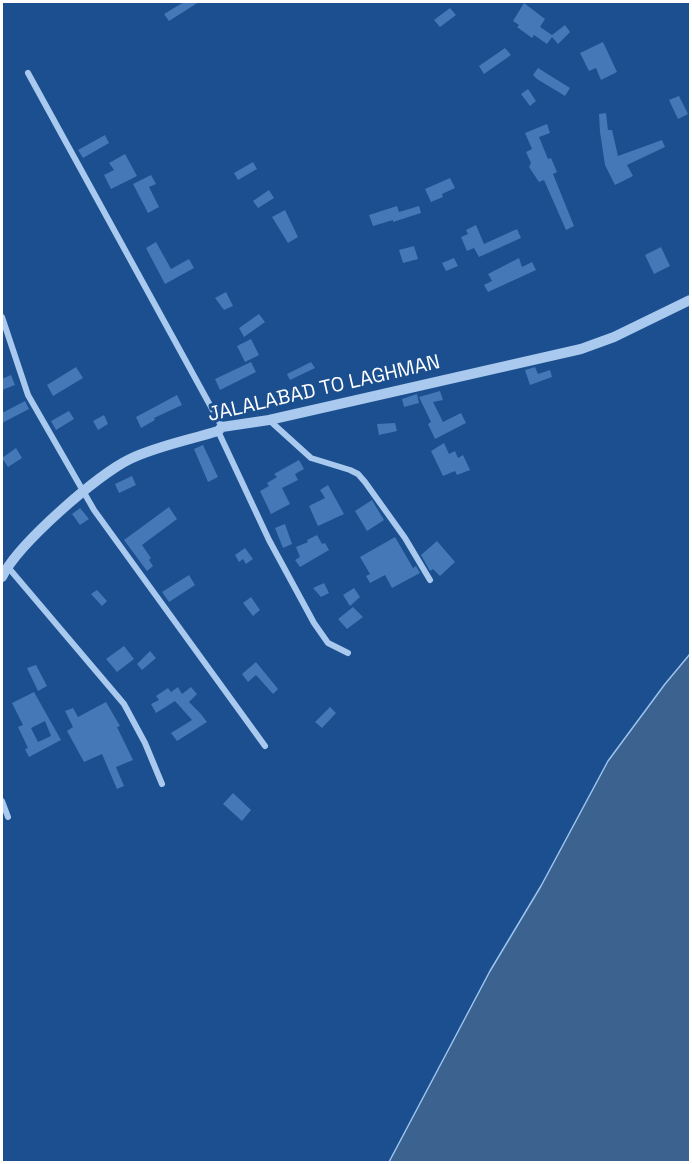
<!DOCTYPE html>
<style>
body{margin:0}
#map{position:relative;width:692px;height:1164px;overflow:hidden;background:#1b4f8f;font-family:"Space Grotesk",sans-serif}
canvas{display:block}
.frame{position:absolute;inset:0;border:3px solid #fff;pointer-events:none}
</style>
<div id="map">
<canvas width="692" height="1164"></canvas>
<div class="frame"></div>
</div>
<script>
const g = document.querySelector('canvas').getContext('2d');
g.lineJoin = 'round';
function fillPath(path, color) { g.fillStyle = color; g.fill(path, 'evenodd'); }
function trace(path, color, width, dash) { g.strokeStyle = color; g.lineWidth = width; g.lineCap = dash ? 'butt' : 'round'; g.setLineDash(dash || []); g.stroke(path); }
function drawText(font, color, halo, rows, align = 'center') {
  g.font = font + ' "Space Grotesk",sans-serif'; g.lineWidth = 6; g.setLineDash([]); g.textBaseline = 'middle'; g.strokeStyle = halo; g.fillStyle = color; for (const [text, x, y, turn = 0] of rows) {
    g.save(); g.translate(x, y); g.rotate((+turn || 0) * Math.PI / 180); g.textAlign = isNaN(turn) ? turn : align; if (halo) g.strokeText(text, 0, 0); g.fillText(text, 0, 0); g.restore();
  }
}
const water = new Path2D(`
 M 690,654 L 690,1162 L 389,1162 L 490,971 L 541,886 L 608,761 L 665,684 Z`);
fillPath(water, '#3c6290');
trace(water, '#9cc4f0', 1.5);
fillPath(new Path2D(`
 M 184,2 L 199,2 L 169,21 L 164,14 Z
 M 524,3 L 545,19 L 540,27 L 552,35 L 565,25 L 570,32 L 558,44 L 552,37 L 547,44 L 534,35 L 532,38 L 517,27 L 519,25 L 513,21 Z
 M 450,8 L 456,15 L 440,27 L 434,20 Z
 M 603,42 L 617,72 L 601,80 L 596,68 L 589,71 L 580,53 Z
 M 505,48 L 511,55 L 484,74 L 479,66 Z
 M 538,68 L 570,88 L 565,96 L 537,79 L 533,75 Z
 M 528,89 L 536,101 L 530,106 L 521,94 Z
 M 679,96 L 688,114 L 678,119 L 669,100 Z
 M 606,113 L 608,130 L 612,130 L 618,156 L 662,140 L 665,147 L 627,165 L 633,176 L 615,185 L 605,165 L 600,132 L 599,114 Z
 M 547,124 L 550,133 L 539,137 L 548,159 L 551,158 L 557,172 L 553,174 L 574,226 L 566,230 L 544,180 L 539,182 L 529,167 L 531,163 L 526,152 L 532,149 L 525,133 Z
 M 105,135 L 109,143 L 83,158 L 78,150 Z
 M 125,154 L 137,176 L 111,189 L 104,175 L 114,170 L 109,163 Z
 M 253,162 L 257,169 L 238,180 L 234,173 Z
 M 151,175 L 156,184 L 149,187 L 159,207 L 148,213 L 133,184 Z
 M 450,178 L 455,188 L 442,194 L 443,197 L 431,202 L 425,189 Z
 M 269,190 L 274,198 L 258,208 L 253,201 Z
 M 397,206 L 399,212 L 419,206 L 421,213 L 393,222 L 393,220 L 373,226 L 369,215 Z
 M 285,210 L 298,237 L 288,243 L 272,217 Z
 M 476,225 L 484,244 L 517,229 L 521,238 L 479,257 L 474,248 L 467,251 L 461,237 L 468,234 L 466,230 Z
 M 156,242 L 171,269 L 189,259 L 194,268 L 165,284 L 146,248 Z
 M 414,246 L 418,259 L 403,263 L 399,250 Z
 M 661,247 L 670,266 L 654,274 L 645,255 Z
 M 454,258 L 458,266 L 446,271 L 442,263 Z
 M 519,258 L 522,267 L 532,262 L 536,270 L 488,292 L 484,285 L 492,281 L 488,274 Z
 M 226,292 L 233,306 L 224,310 L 215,298 Z
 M 259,314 L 265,322 L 244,337 L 239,328 Z
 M 251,339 L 259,355 L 245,362 L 237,346 Z
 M 251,362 L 256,372 L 220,390 L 215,379 Z
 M 311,362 L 315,368 L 290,380 L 287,374 Z
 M 76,367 L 83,378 L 53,396 L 47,385 Z
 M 535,367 L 538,374 L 550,370 L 552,377 L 530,385 L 525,370 Z
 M 11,375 L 15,385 L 2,390 L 2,379 Z
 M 440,391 L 443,400 L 433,402 L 443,422 L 461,413 L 466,423 L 435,439 L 428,424 L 431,422 L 419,397 Z
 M 417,394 L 419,403 L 404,407 L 402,399 Z
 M 177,395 L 182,405 L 154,418 L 155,420 L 141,428 L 136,417 Z
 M 25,401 L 29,409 L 2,423 L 2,413 Z
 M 69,411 L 74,419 L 56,430 L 51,421 Z
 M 104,415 L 108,424 L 98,430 L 93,421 Z
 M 395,423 L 397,431 L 379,435 L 377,424 Z
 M 444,443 L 449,454 L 455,451 L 458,458 L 463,455 L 470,470 L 457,475 L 455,471 L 443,476 L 431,451 Z
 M 203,445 L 218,477 L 208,482 L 194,449 Z
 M 16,448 L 22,458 L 8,467 L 2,458 Z
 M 299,460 L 304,469 L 295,474 L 298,480 L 282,488 L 290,504 L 271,514 L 260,491 L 269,486 L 267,483 L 277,477 L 274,474 Z
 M 132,476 L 136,485 L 119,493 L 115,484 Z
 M 328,485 L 344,514 L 318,526 L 309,506 L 325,498 L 320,490 Z
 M 372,500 L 384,520 L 367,531 L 355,511 Z
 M 169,507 L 177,519 L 142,545 L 151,558 L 149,560 L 153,566 L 147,571 L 124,540 Z
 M 80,508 L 89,519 L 80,525 L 72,514 Z
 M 285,524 L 292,544 L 283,548 L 275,528 Z
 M 317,535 L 322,544 L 325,543 L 329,550 L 300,567 L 295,560 L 300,557 L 296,547 L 308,542 L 307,540 Z
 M 395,537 L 413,568 L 416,566 L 420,573 L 392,588 L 385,575 L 370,583 L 366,576 L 370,574 L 360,557 Z
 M 437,541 L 455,562 L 440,576 L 433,569 L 430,571 L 421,555 Z
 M 245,548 L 253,559 L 246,564 L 243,559 L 239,562 L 235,555 Z
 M 189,575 L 195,585 L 169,602 L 162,592 Z
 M 324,583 L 329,593 L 321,597 L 313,588 Z
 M 354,588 L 360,597 L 350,606 L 343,595 Z
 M 97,590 L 107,601 L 102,606 L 91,594 Z
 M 251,597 L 260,610 L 253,616 L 243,603 Z
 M 353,607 L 363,617 L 347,629 L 338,619 Z
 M 124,646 L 134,659 L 117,672 L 106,659 Z
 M 150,651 L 156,658 L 142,670 L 137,664 Z
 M 256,662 L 278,689 L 273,694 L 256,675 L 248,682 L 242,674 Z
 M 36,665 L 47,686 L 38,691 L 27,668 Z
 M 178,687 L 182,694 L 191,687 L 197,694 L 189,702 L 201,714 L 207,722 L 177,741 L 171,733 L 192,720 L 175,701 L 156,713 L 151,704 L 159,700 L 156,696 L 168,688 L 171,692 Z
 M 34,692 L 61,740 L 29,757 L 25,749 L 28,748 L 18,727 L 23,725 L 12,703 ZM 45,721 L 51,736 L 38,742 L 31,728 Z
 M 106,702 L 120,726 L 117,727 L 133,760 L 116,767 L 124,786 L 117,789 L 102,754 L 84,762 L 67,731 L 73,727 L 65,711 L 73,708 L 78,717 Z
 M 330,707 L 336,713 L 322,728 L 315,722 Z
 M 233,793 L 251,810 L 242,821 L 223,804 Z`), '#4478b7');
trace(new Path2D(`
 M 28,73 L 222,427
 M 2,317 L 28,395 L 94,510 L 265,746
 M 269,420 L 311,458 L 350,470 L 358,474 L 365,482 L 405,538 L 430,580
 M 218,431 L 269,540 L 314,623 L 328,643 L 348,653
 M 7,566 L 124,704 L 145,743 L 162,784
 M 2,801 L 8,817`), '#a9c9ee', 6);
trace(new Path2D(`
 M 2,577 C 18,544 97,475 130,459 C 157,446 189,440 218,431 L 222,427 L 269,420 L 581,349 L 614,337 L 690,300`), '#a9c9ee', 10);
drawText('20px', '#fff', '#1b4f8f', [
 ["JALALABAD TO LAGHMAN",324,389,-13]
]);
</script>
